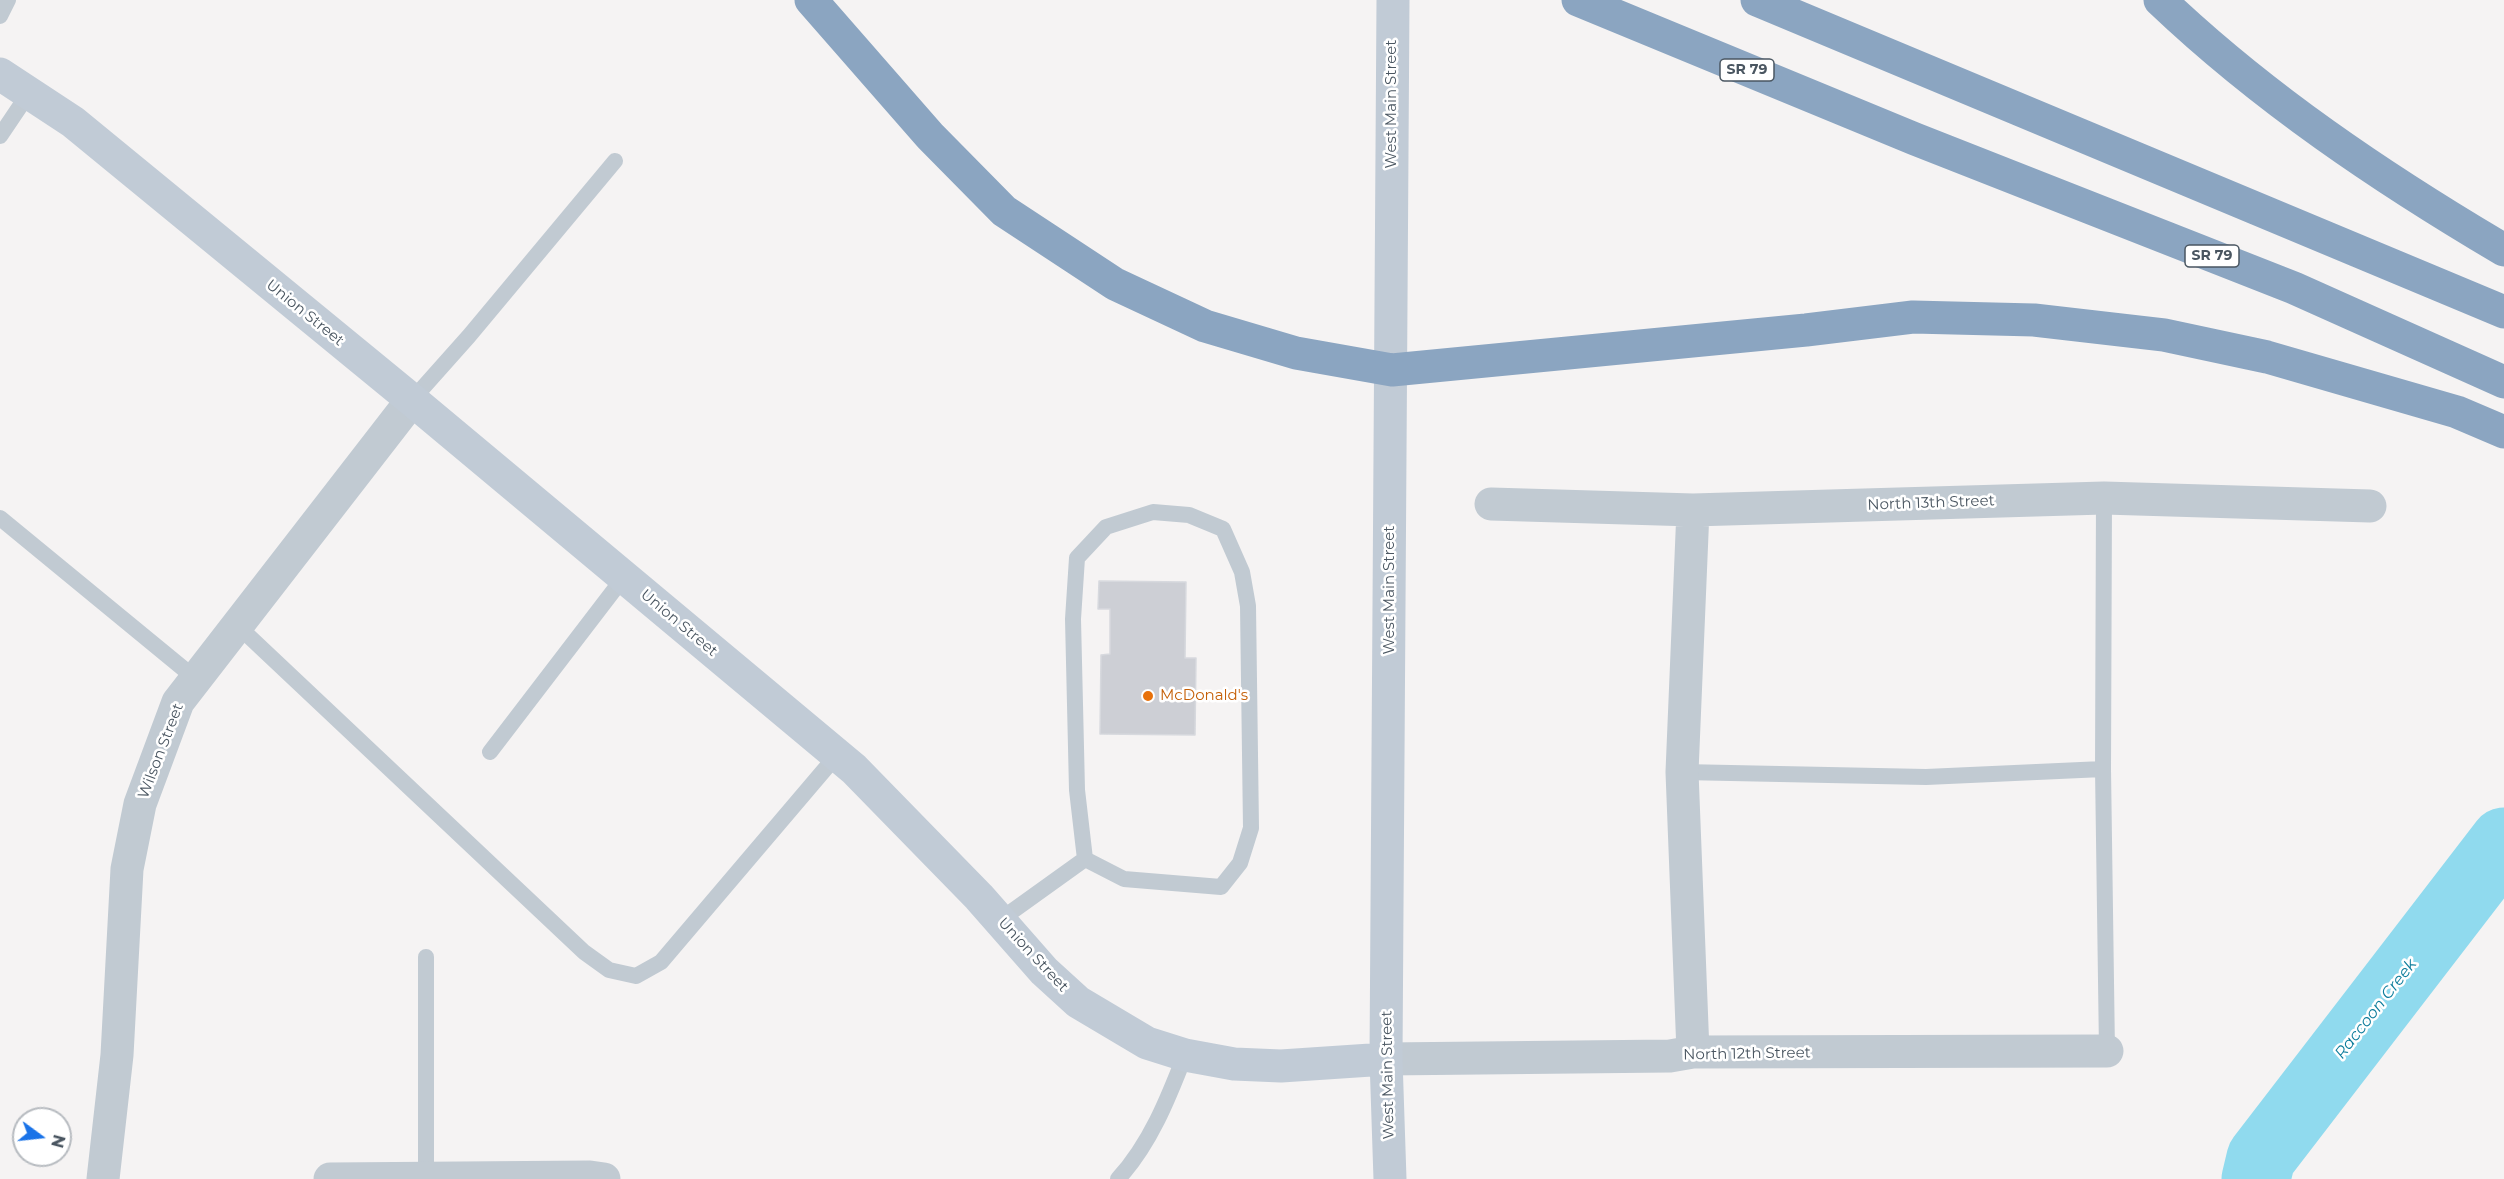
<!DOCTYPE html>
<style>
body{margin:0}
#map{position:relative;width:2504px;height:1179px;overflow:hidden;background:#f5f3f3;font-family:Montserrat,sans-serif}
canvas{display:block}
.north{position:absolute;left:12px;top:1107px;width:60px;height:60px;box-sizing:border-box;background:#fff;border:2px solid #b7bbc0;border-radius:50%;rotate:105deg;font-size:16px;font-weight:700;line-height:24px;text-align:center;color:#4a5661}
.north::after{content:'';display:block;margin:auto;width:21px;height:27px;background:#1a73e8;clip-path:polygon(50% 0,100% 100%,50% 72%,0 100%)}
</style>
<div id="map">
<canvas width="2504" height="1179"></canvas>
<div class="north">N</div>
</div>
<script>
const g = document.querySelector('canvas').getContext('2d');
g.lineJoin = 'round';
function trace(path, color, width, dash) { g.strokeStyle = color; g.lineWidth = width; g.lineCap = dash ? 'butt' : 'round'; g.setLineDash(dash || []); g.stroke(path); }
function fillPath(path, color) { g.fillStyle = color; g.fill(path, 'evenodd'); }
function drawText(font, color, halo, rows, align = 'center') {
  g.font = font + ' Montserrat,sans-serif'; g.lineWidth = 5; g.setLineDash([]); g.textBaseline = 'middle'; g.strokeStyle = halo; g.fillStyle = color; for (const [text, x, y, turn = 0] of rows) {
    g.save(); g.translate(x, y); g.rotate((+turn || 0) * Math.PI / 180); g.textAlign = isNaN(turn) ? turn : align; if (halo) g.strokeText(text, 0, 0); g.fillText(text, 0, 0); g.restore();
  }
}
trace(new Path2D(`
 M 2256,1179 L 2261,1158 L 2504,842`), '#90daee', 69);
const building = new Path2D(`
 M 1099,581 L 1186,582 L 1185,658 L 1196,658 L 1195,735 L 1100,734 L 1101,655 L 1110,654 L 1110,609 L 1098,609 Z`);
fillPath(building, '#cdcfd5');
trace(building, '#d7d9de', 1.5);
trace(new Path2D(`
 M 0,16 L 8,0
 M 0,136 L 29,93
 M 412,400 L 469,336 L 615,161
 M 2104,498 L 2103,769 L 2107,1051
 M 1153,512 L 1189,515 L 1223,529 L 1242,572 L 1248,606 L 1251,828 L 1240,863 L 1221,887 L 1124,879 L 1085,859 L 1077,790 L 1073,619 L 1077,558 L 1106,527 Z
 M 0,518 L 196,679
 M 237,625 L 584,952 L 609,970 L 636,976 L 661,962 L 837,755
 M 490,752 L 624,577
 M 1682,772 L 1926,777 L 2103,769
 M 1000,920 L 1085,859
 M 426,957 L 426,1179
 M 1118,1179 C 1150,1144 1168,1099 1185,1055`), '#c1cad2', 16);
trace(new Path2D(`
 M 1491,504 L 1693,510 L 2104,498 L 2370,506
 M 1693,1052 L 1682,772 L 1693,510
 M 1386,1059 L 1670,1056 L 1693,1052 L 2107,1051
 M 103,1179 L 117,1055 L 127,869 L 140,804 L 178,702 L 412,400
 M 330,1179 L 590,1177 L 604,1179`), '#c1cad2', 33);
trace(new Path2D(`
 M 0,74 L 73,122 L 412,400 L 854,769 L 979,897 L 1044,971 L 1078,1002 L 1147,1043 L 1185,1055 L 1234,1064 L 1281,1066 L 1386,1059
 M 1390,1179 L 1386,1059 L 1393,0`), '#c1cbd6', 33);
trace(new Path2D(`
 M 811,0 L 930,136 L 1004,211 L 1115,284 L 1205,326 L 1296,353 L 1392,370 L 1806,330 L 1913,317 L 2034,320 L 2164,335 L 2267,357 L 2457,412 L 2504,432
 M 1578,0 L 1915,139 L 2294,288 L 2504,382
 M 1757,0 L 2504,312
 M 2160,0 C 2263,98 2382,178 2504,250`), '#8ba5c1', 33);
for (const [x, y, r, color] of [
 [1148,696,6,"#e8710a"]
]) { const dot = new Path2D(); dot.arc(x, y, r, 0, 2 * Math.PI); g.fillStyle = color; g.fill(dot); trace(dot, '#fff', 2); }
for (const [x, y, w] of [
 [1747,70,54],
 [2212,256,54]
]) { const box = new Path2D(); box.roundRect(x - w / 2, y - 11, w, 22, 4.5); g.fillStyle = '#fff'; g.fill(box); trace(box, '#4a5661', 1.5); }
drawText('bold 14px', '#4a5661', null, [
 ["SR 79",1747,70],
 ["SR 79",2212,256]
]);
drawText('15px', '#4a5661', '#fff', [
 ["West Main Street",1392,104,-90],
 ["Union Street",305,313,39],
 ["North 13th Street",1931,503,-2],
 ["West Main Street",1390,590,-90],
 ["Union Street",679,623,40],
 ["Wilson Street",161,751,-69],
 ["Union Street",1033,955,47],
 ["North 12th Street",1747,1054,-1],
 ["West Main Street",1388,1075,-91]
]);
drawText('15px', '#c56008', '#fff', [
 ["McDonald's",1160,696]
], 'left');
drawText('italic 16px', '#0c7c9b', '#fff', [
 ["Raccoon Creek",2376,1009,-52]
]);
</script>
